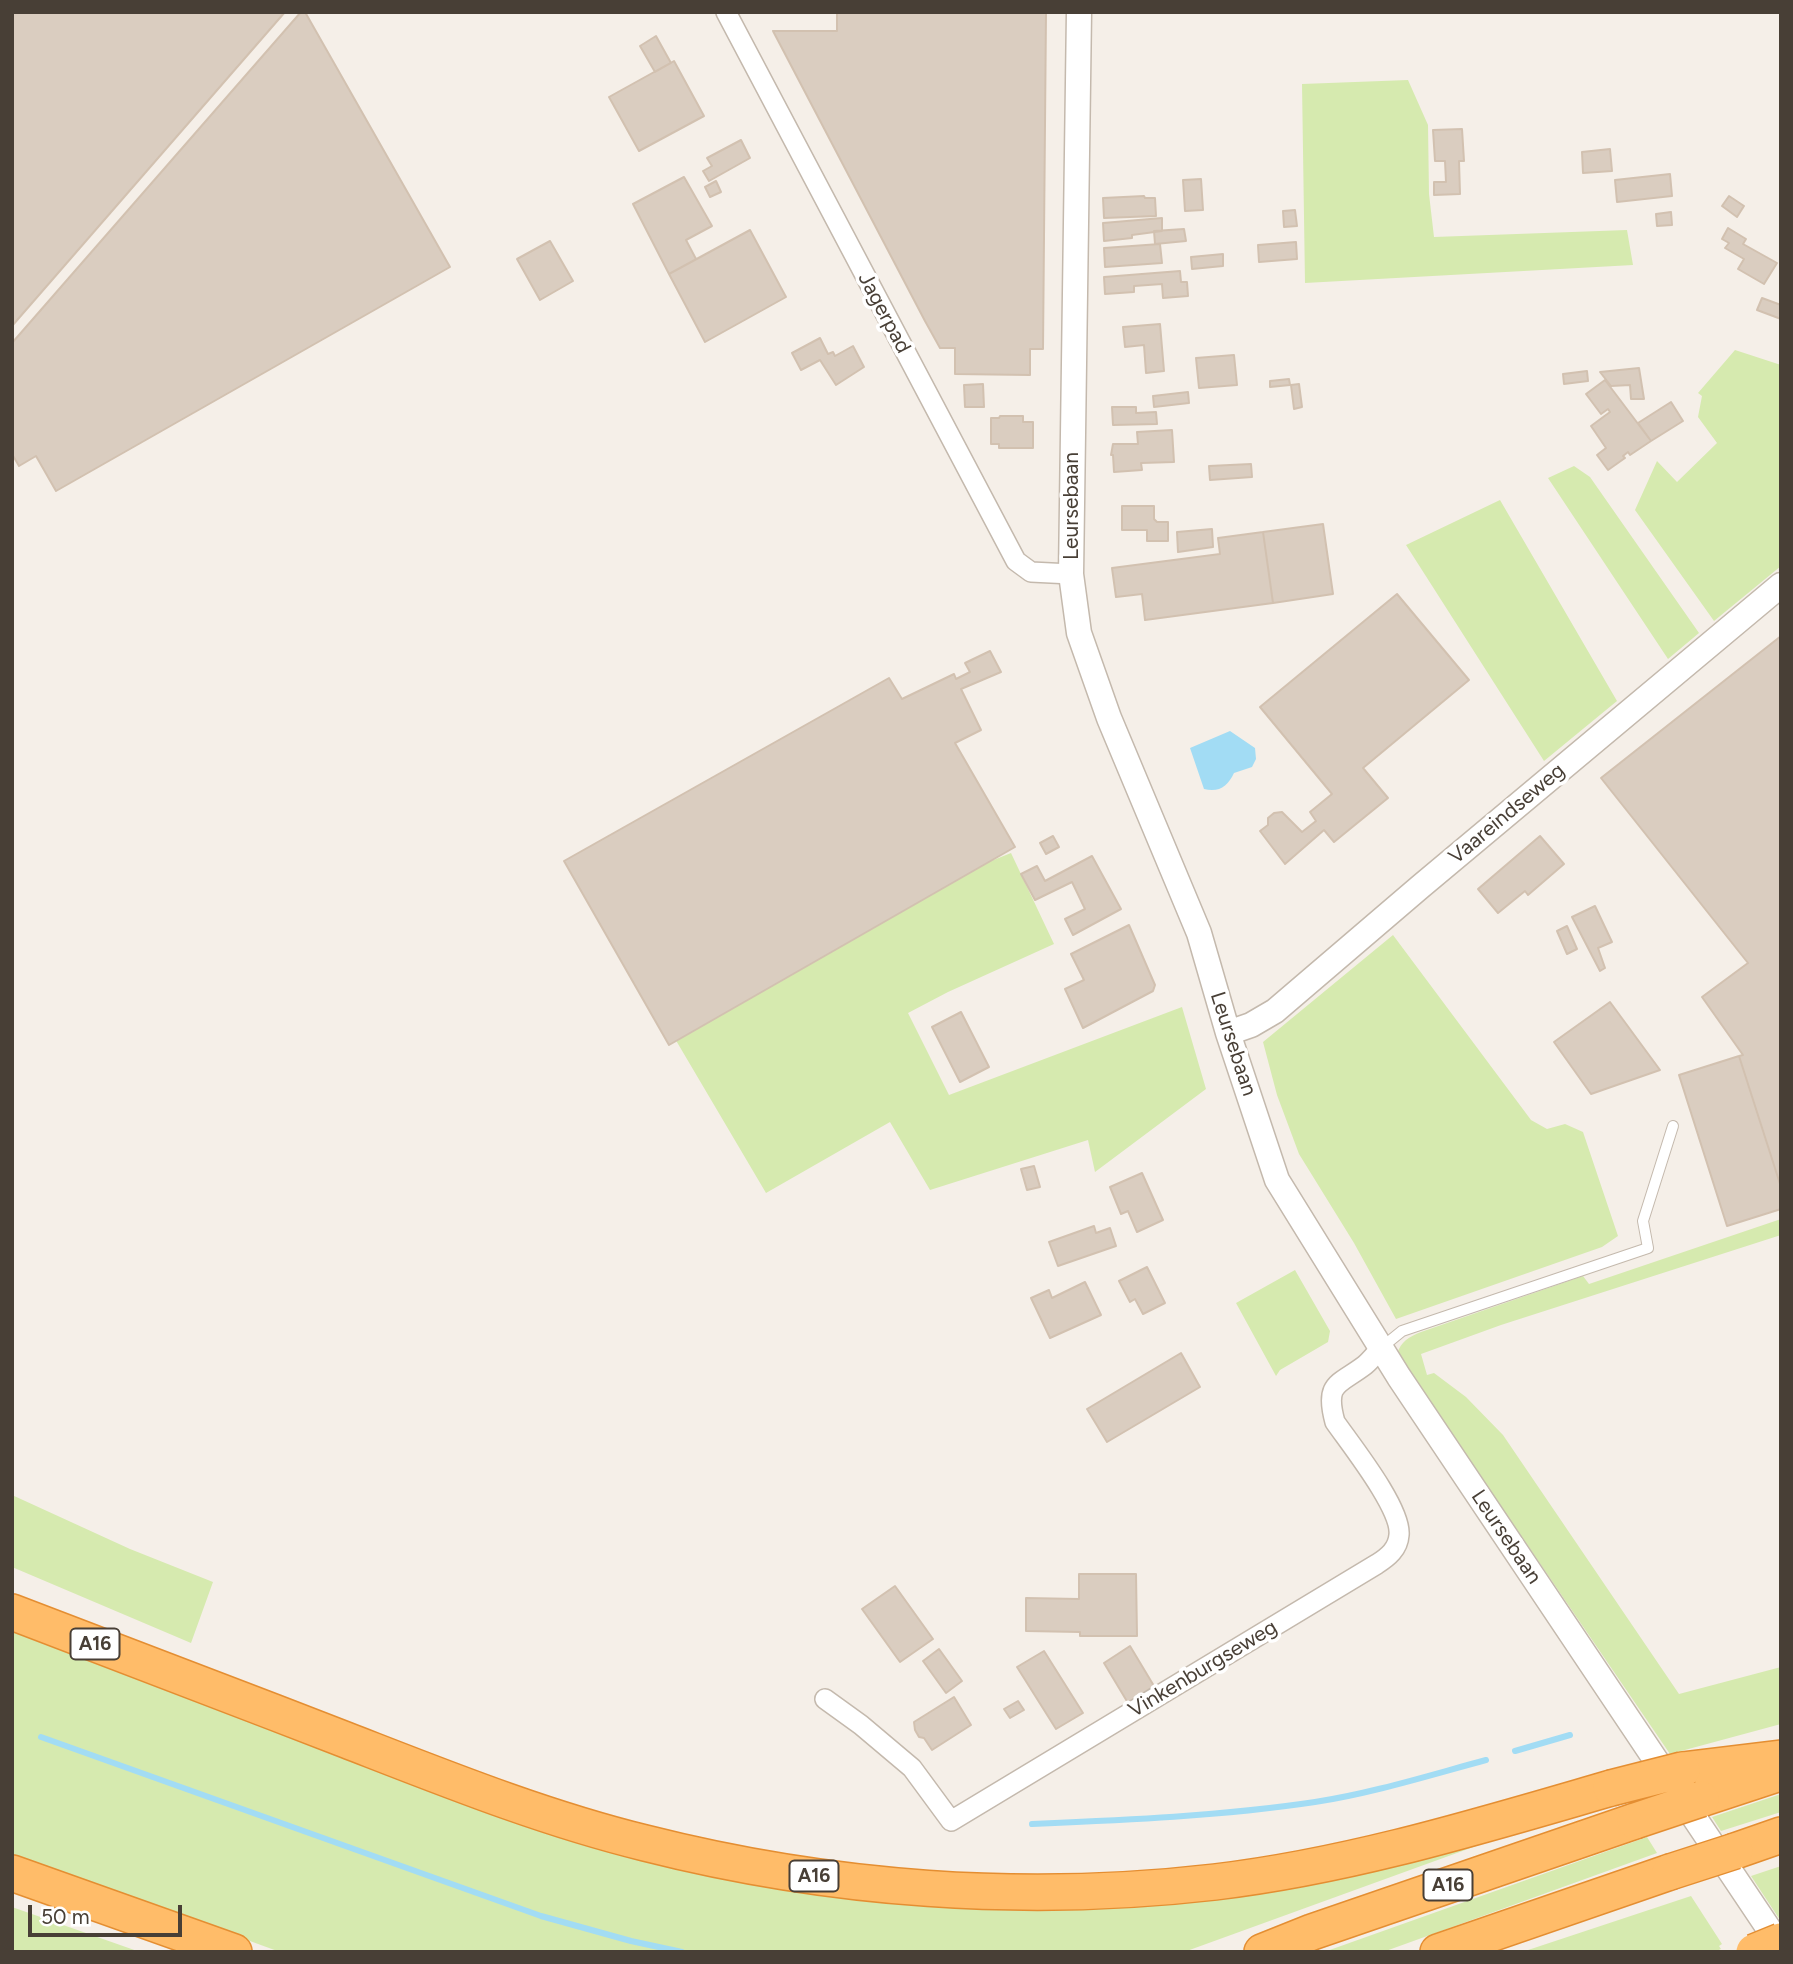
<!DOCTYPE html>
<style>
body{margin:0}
#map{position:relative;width:1793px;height:1964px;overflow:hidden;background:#f5efe8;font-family:Figtree,sans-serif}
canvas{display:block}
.frame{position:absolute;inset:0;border:14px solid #483f36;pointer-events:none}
.scale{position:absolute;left:28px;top:1905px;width:154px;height:32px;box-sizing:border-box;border:4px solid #483f36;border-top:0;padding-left:9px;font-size:21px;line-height:24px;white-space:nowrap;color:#483f36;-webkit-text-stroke:5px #fff;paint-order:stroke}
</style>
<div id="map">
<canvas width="1793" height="1964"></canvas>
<div class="frame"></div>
<div class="scale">50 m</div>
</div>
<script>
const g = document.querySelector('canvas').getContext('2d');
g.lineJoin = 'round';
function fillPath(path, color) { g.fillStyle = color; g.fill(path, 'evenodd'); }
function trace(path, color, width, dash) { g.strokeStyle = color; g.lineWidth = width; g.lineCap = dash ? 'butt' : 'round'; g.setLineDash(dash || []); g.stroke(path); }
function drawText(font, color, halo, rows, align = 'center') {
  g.font = font + ' Figtree,sans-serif'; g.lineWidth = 7; g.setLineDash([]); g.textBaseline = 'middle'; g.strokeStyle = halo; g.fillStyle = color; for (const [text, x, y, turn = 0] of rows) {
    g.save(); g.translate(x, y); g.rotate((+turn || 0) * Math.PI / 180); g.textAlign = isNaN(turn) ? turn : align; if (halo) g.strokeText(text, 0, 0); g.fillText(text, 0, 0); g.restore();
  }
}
fillPath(new Path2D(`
 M 1408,80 L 1428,125 L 1429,194 L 1434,237 L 1627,230 L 1633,265 L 1305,283 L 1302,84 Z
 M 1735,350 L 1781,365 L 1781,566 L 1714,621 L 1635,510 L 1657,461 L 1677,482 L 1717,443 L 1698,417 L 1702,396 L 1698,393 Z
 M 1574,466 L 1590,477 L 1699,633 L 1668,659 L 1548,478 Z
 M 1500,500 L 1617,701 L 1544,761 L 1406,545 Z
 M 1011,853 L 1054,944 L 948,992 L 908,1013 L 949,1095 L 1182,1007 L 1206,1089 L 1095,1172 L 1088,1140 L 930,1190 L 890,1122 L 766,1193 L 671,1032 L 991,861 Z
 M 1393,935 L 1531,1120 L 1547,1129 L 1565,1124 L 1583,1132 L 1618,1236 L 1602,1247 L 1396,1319 L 1354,1243 L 1299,1154 L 1277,1095 L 1263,1042 Z
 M 1781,1219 L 1781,1235 L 1501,1325 L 1421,1354 L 1427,1375 L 1434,1373 L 1466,1397 L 1503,1435 L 1679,1694 L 1781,1667 L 1781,1724 L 1670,1754 L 1397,1354 C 1401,1341 1409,1337 1421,1332 L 1583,1276 L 1589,1284 Z
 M 1295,1270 L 1330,1331 L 1328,1342 L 1280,1370 L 1276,1376 L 1236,1303 Z
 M 12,1495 L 130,1549 L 213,1582 L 191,1643 L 12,1567 Z
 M 12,1629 L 359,1761 L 1014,1909 L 1490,1841 L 1184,1952 L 280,1952 L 12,1854 Z
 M 1781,1794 L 1781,1812 L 1721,1831 L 1712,1817 Z
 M 1647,1837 L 1657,1853 L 1383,1952 L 1324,1952 Z
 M 1781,1866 L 1781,1919 L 1780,1920 L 1751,1876 Z
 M 1691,1896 L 1722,1944 L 1719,1946 L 1721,1949 L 1714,1952 L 1522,1952 Z
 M 12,1907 L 140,1952 L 12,1952 Z`), '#d6eaaf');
fillPath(new Path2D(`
 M 1230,731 L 1255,748 L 1256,759 L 1252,767 L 1234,773 C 1228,786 1219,793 1204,789 L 1190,748 Z`), '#a2dcf4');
trace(new Path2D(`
 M 41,1737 L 541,1916 L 631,1941 L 682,1952
 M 1515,1751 L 1570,1735
 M 1032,1824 C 1127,1820 1221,1816 1315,1802 C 1373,1793 1430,1775 1486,1760`), '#a2dcf4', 6);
const building = new Path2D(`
 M 12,12 L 285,12 L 12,326 Z
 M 301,12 L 305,12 L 450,267 L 56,491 L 36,456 L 19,466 L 12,454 L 12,343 Z
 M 837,12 L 1046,12 L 1043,349 L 1030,349 L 1030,375 L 955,374 L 955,348 L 940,348 L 925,321 L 773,31 L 837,31 Z
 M 656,36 L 671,63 L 655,72 L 640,46 Z
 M 674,61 L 704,116 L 639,151 L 609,97 Z
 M 1462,129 L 1464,161 L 1459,161 L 1460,194 L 1434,195 L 1434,182 L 1446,182 L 1445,161 L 1435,161 L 1433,130 Z
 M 741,140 L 750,158 L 709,181 L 703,171 L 712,166 L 707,158 Z
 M 1610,149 L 1612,171 L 1583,173 L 1582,152 Z
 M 1670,174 L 1672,196 L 1617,202 L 1615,180 Z
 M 684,177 L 712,226 L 686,240 L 696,259 L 669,274 L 633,204 Z
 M 1201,179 L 1203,210 L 1185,211 L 1183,180 Z
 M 716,181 L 721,192 L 710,197 L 705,187 Z
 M 1144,196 L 1145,198 L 1155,198 L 1156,216 L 1104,218 L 1103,198 Z
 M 1729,196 L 1744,206 L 1737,217 L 1722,206 Z
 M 1295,210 L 1297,226 L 1284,227 L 1283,211 Z
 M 1671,212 L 1672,225 L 1657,226 L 1656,214 Z
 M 1162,218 L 1162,231 L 1132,235 L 1132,238 L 1104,241 L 1103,223 Z
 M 1728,228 L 1746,239 L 1743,244 L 1777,263 L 1764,284 L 1738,269 L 1744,259 L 1725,248 L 1729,243 L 1722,239 Z
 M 1184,229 L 1186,241 L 1155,244 L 1154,231 Z
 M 750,230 L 786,297 L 705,342 L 669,274 Z
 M 550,241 L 573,281 L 540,300 L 517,259 Z
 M 1296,242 L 1297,259 L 1259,262 L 1258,245 Z
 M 1160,244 L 1162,263 L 1105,267 L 1104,248 Z
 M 1223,254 L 1223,266 L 1192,269 L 1191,257 Z
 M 1180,271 L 1181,282 L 1187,282 L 1188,296 L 1163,298 L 1162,284 L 1134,286 L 1134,292 L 1105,294 L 1104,277 Z
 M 1762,298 L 1781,305 L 1781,319 L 1757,310 Z
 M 1160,324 L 1164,371 L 1146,373 L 1144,345 L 1125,347 L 1123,327 Z
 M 820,338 L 828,354 L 833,352 L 835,356 L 853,346 L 864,367 L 836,385 L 820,360 L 801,370 L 792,353 Z
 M 1234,355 L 1237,385 L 1199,388 L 1196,358 Z
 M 1639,368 L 1644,399 L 1631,399 L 1630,385 L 1611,386 L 1600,372 Z
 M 1587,371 L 1588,381 L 1564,384 L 1563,374 Z
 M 1289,379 L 1290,385 L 1270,387 L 1270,381 Z
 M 1605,380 L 1651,441 L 1630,455 L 1628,452 L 1623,456 L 1625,458 L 1608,470 L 1597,455 L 1606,448 L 1591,426 L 1610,412 L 1608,409 L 1601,414 L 1586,394 Z
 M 983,384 L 984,407 L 965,407 L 964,385 Z
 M 1299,384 L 1302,407 L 1294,409 L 1291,385 Z
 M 1188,392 L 1189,403 L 1154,407 L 1153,396 Z
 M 1671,402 L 1683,421 L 1651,441 L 1638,423 Z
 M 1112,407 L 1136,407 L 1136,413 L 1156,412 L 1157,424 L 1113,425 Z
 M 1000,416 L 1023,416 L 1023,422 L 1033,422 L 1033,448 L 999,448 L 999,444 L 991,444 L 991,418 L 999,418 Z
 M 1172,430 L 1174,462 L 1141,463 L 1142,470 L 1114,472 L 1113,455 L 1111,455 L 1113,444 L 1138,444 L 1137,432 Z
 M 1251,464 L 1252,477 L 1210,480 L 1209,466 Z
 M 1122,506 L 1154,506 L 1154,519 L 1157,522 L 1168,522 L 1168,541 L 1147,541 L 1147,530 L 1122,530 Z
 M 1323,524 L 1333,594 L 1273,603 L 1263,532 Z
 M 1212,529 L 1213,547 L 1178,552 L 1177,532 Z
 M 1263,532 L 1273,603 L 1145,620 L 1142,594 L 1116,597 L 1112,568 L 1220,554 L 1218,538 Z
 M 1397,594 L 1469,680 L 1363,768 L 1388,798 L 1334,842 L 1324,830 L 1285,864 L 1260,831 L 1268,825 L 1268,818 L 1274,813 L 1282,812 L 1302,832 L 1316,821 L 1310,812 L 1332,794 L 1260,707 Z
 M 1781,636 L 1781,1187 L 1739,1056 L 1743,1055 L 1702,997 L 1748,963 L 1601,778 Z
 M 990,651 L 1001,672 L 961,689 L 981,730 L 955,743 L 1015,847 L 669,1045 L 564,861 L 889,678 L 902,699 L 954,674 L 956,679 L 970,672 L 965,663 Z
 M 1053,836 L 1059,847 L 1046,854 L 1040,843 Z
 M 1540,836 L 1564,864 L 1528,895 L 1525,891 L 1498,913 L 1478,889 Z
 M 1092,856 L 1121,909 L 1073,935 L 1065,919 L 1085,909 L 1072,882 L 1035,900 L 1021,874 L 1037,866 L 1045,881 Z
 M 1595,906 L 1612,942 L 1598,948 L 1605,968 L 1600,971 L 1572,917 Z
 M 1129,925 L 1155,985 L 1153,991 L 1083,1028 L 1065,989 L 1084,980 L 1071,954 Z
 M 1567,926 L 1577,949 L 1567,954 L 1557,931 Z
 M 1610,1002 L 1660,1070 L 1591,1094 L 1554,1042 Z
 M 961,1012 L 989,1067 L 960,1082 L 932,1027 Z
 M 1739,1056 L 1781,1187 L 1781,1209 L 1727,1226 L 1679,1075 Z
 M 1034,1166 L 1040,1187 L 1027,1190 L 1021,1169 Z
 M 1142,1173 L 1163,1220 L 1137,1232 L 1128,1211 L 1121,1214 L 1110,1187 Z
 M 1094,1226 L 1096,1233 L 1110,1228 L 1116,1246 L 1058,1266 L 1049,1242 Z
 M 1147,1267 L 1165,1303 L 1143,1314 L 1135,1299 L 1130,1302 L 1119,1281 Z
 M 1085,1282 L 1101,1315 L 1050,1338 L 1031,1298 L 1049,1290 L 1052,1298 Z
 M 1181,1353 L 1200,1387 L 1107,1442 L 1087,1409 Z
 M 1079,1574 L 1136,1574 L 1137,1636 L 1080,1636 L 1080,1632 L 1026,1631 L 1026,1598 L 1079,1599 Z
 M 895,1586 L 933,1639 L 900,1662 L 862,1609 Z
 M 1130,1646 L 1154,1686 L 1128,1703 L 1104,1663 Z
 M 939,1649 L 962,1681 L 946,1693 L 923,1661 Z
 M 1044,1651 L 1083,1713 L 1056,1729 L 1017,1667 Z
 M 954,1697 L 971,1725 L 932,1750 L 924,1738 L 919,1737 L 915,1730 L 914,1722 Z
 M 1018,1701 L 1024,1710 L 1010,1718 L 1004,1709 Z`);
fillPath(building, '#dacdc0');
trace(building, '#d2c1b0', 2);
const service = new Path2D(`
 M 1381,1348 L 1402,1331 L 1648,1248 L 1643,1221 L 1673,1126`);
const minor = new Path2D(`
 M 726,12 L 1016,561 L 1031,572 L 1071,574
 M 825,1699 L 861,1725 L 912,1768 L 951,1821 L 1377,1564 C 1388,1557 1398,1549 1399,1535 C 1402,1509 1351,1445 1335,1422 C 1324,1382 1339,1385 1365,1365 C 1371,1360 1376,1353 1381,1348`);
const tertiary = new Path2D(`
 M 1079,12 L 1071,574 L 1079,633 L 1109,718 L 1199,933 L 1228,1033 L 1277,1180 L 1399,1377 L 1781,1947
 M 1228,1033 L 1251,1025 L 1275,1011 L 1420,887 L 1781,585`);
const motorway = new Path2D(`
 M 12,1612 C 124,1655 235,1697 346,1740 C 444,1778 543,1818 645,1843 C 830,1890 1025,1904 1215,1882 C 1350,1866 1480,1826 1611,1788
 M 1682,1770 L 1781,1758
 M 1701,1799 L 1777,1774
 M 1735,1851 L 1781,1835
 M 12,1873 L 234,1952
 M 1262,1952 L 1312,1932 L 1635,1821
 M 1438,1952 L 1670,1872`);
trace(service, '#c4b9ad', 12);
trace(minor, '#c4b9ad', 22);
trace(tertiary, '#c4b9ad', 27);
trace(motorway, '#e48e32', 38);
trace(service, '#fff', 10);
trace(minor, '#fff', 19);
trace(tertiary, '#fff', 24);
trace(motorway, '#ffbc69', 35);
const motorwayBridge = new Path2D(`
 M 1611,1788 L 1682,1770
 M 1635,1821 L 1701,1799
 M 1670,1872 L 1735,1851
 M 1754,1952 L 1781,1941`);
trace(motorwayBridge, '#e48e32', 38, []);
trace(motorwayBridge, '#ffbc69', 35);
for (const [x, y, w] of [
 [95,1644,49],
 [814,1876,49],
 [1448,1885,49]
]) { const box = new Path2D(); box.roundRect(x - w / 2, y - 15.5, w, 31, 5); g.fillStyle = '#fff'; g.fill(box); trace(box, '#483f36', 2); }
drawText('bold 19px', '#483f36', null, [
 ["A16",95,1644],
 ["A16",814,1876],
 ["A16",1448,1885]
]);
drawText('21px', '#483f36', '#fff', [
 ["Jagerpad",884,313,62],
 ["Leursebaan",1072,506,-90],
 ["Vaareindseweg",1507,814,-40],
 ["Leursebaan",1233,1044,72],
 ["Leursebaan",1506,1537,56],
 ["Vinkenburgseweg",1203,1669,-31]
]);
</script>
